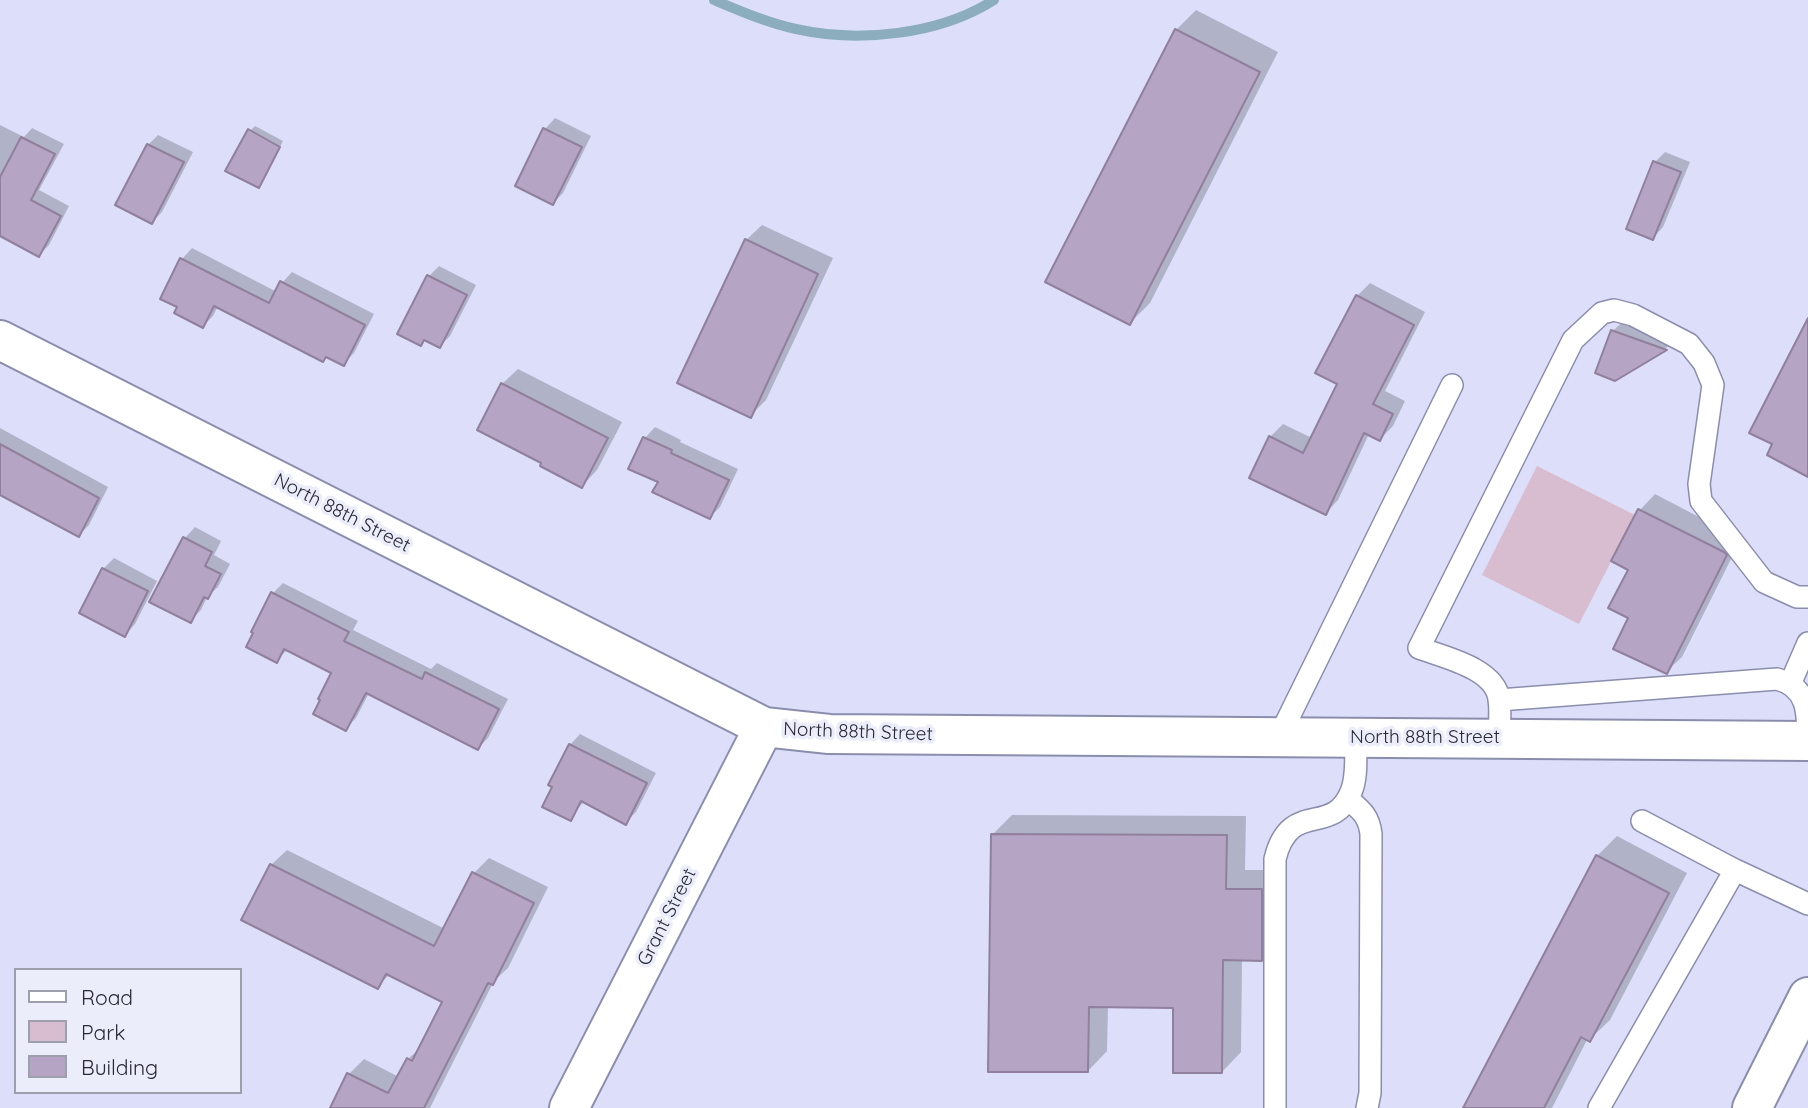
<!DOCTYPE html>
<style>
body{margin:0}
#map{position:relative;width:1808px;height:1108px;overflow:hidden;background:#dddffa;font-family:Quicksand,sans-serif}
canvas{display:block}
.legend{position:absolute;left:14px;top:968px;width:228px;height:126px;box-sizing:border-box;background:#ecedfb;border:2px solid #9e9fac;margin:0;padding:9px 12px;list-style:none;font-size:21px;color:#292936}
.legend li{display:flex;align-items:center;gap:14px;height:35px}
.legend b{width:35px;border:2px solid #9e9fac}
</style>
<div id="map">
<canvas width="1808" height="1108"></canvas>
<ul class="legend">
<li><b style="height:9px;background:#fff"></b>Road</li>
<li><b style="height:19px;background:#d8bcd0"></b>Park</li>
<li><b style="height:19px;background:#b5a4c3"></b>Building</li>
</ul>
</div>
<script>
const g = document.querySelector('canvas').getContext('2d');
g.lineJoin = 'round';
function fillPath(path, color) { g.fillStyle = color; g.fill(path, 'evenodd'); }
function trace(path, color, width, dash) { g.strokeStyle = color; g.lineWidth = width; g.lineCap = dash ? 'butt' : 'round'; g.setLineDash(dash || []); g.stroke(path); }
function drawText(font, color, halo, rows, align = 'center') {
  g.font = font + ' Quicksand,sans-serif'; g.lineWidth = 7; g.setLineDash([]); g.textBaseline = 'middle'; g.strokeStyle = halo; g.fillStyle = color; for (const [text, x, y, turn = 0] of rows) {
    g.save(); g.translate(x, y); g.rotate((+turn || 0) * Math.PI / 180); g.textAlign = isNaN(turn) ? turn : align; if (halo) g.strokeText(text, 0, 0); g.fillText(text, 0, 0); g.restore();
  }
}
fillPath(new Path2D(`
 M 1537,466 L 1635,515 L 1579,624 L 1482,575 Z`), '#d8bcd0');
fillPath(new Path2D(`
 M 1196,10 L 1278,52 L 1150,303 L 1130,323 L 1176,30 Z
 M 555,118 L 591,136 L 563,193 L 553,203 L 517,185 L 545,129 Z
 M 0,125 L 24,137 L 32,128 L 64,144 L 39,190 L 69,206 L 49,245 L 39,255 L 0,234 Z
 M 255,126 L 283,141 L 263,181 L 259,186 L 250,131 Z
 M 158,135 L 193,152 L 162,212 L 152,222 L 148,145 Z
 M 1665,152 L 1690,162 L 1663,227 L 1653,238 L 1655,162 Z
 M 762,225 L 833,258 L 766,400 L 750,416 L 746,240 Z
 M 192,248 L 277,292 L 282,283 L 292,272 L 374,314 L 354,353 L 343,364 L 218,306 L 213,316 L 203,326 L 180,307 L 162,298 L 182,259 Z
 M 439,266 L 476,285 L 450,336 L 440,346 L 426,339 L 421,344 L 429,276 Z
 M 1370,283 L 1425,312 L 1385,391 L 1405,401 L 1393,426 L 1380,439 L 1369,434 L 1338,500 L 1326,513 L 1270,437 L 1283,424 L 1312,438 L 1339,383 L 1357,296 Z
 M 1623,321 L 1675,339 L 1666,348 L 1615,379 L 1613,331 Z
 M 518,369 L 622,422 L 597,470 L 582,486 L 544,462 L 502,384 Z
 M 655,427 L 681,440 L 680,442 L 738,469 L 720,507 L 710,517 L 660,481 L 630,468 L 645,438 Z
 M 0,428 L 108,487 L 89,525 L 79,535 L 0,493 Z
 M 1655,494 L 1741,539 L 1682,657 L 1666,672 L 1631,618 L 1630,569 L 1613,561 L 1640,510 Z
 M 195,527 L 221,541 L 214,555 L 230,564 L 218,587 L 207,597 L 201,610 L 190,621 L 152,601 L 185,538 Z
 M 114,558 L 157,581 L 135,624 L 125,635 L 103,569 Z
 M 283,583 L 358,621 L 353,630 L 431,669 L 437,663 L 508,699 L 488,738 L 478,748 L 369,693 L 356,718 L 346,728 L 333,672 L 288,649 L 276,661 L 253,631 L 273,593 Z
 M 580,734 L 656,773 L 636,812 L 626,822 L 584,801 L 570,819 L 554,786 L 570,745 Z
 M 1012,815 L 1246,816 L 1245,870 L 1281,870 L 1281,939 L 1261,959 L 1242,959 L 1241,1052 L 1222,1072 L 1175,1007 L 1108,1006 L 1107,1051 L 1088,1071 L 992,835 Z
 M 1617,836 L 1687,873 L 1610,1020 L 1590,1039 L 1588,1038 L 1552,1108 L 1465,1108 L 1597,856 Z
 M 287,850 L 445,929 L 474,873 L 489,858 L 548,887 L 508,968 L 494,981 L 430,1108 L 332,1108 L 349,1074 L 364,1059 L 399,1077 L 408,1059 L 422,1046 L 444,1002 L 390,974 L 377,987 L 271,865 Z`), '#0003');
trace(new Path2D(`
 M 714,0 C 740,11 768,23 796,29 C 859,43 939,35 994,0`), '#8cadbd', 10);
const building = new Path2D(`
 M 1175,29 L 1260,72 L 1130,325 L 1045,282 Z
 M 543,128 L 582,147 L 553,205 L 515,186 Z
 M 248,129 L 280,147 L 259,188 L 225,171 Z
 M 21,137 L 55,154 L 31,200 L 61,216 L 39,257 L 0,236 L 0,177 Z
 M 147,144 L 184,162 L 152,224 L 115,205 Z
 M 1653,161 L 1681,172 L 1653,240 L 1626,229 Z
 M 745,239 L 818,274 L 751,418 L 677,383 Z
 M 180,258 L 269,303 L 280,281 L 365,325 L 344,366 L 326,357 L 323,362 L 214,306 L 203,328 L 174,313 L 177,307 L 160,299 Z
 M 427,275 L 467,295 L 440,348 L 424,340 L 421,346 L 397,334 Z
 M 1356,295 L 1414,325 L 1373,404 L 1393,414 L 1380,441 L 1364,433 L 1326,515 L 1249,478 L 1269,436 L 1303,453 L 1337,384 L 1315,373 Z
 M 1808,318 L 1808,477 L 1767,455 L 1772,444 L 1749,433 Z
 M 1611,330 L 1667,350 L 1615,381 L 1595,373 Z
 M 501,383 L 608,438 L 582,488 L 540,466 L 541,463 L 477,430 Z
 M 643,437 L 672,450 L 671,453 L 729,480 L 710,519 L 652,492 L 658,482 L 628,469 Z
 M 0,444 L 99,498 L 79,537 L 0,495 Z
 M 1638,509 L 1724,552 L 1727,555 L 1667,674 L 1613,649 L 1628,618 L 1608,608 L 1628,570 L 1611,561 Z
 M 183,537 L 212,552 L 205,566 L 221,574 L 208,599 L 204,597 L 191,623 L 149,602 Z
 M 102,568 L 148,591 L 125,637 L 79,613 Z
 M 271,592 L 349,632 L 344,641 L 422,679 L 425,672 L 499,709 L 478,750 L 366,693 L 346,731 L 313,714 L 320,700 L 318,699 L 331,673 L 284,649 L 277,663 L 246,647 L 253,633 L 251,632 Z
 M 569,744 L 647,783 L 626,825 L 581,801 L 571,821 L 542,807 L 552,787 L 548,785 Z
 M 991,834 L 1227,835 L 1226,889 L 1262,889 L 1262,961 L 1223,960 L 1222,1073 L 1173,1073 L 1173,1008 L 1089,1007 L 1088,1072 L 988,1072 Z
 M 1596,855 L 1669,893 L 1590,1042 L 1581,1037 L 1544,1108 L 1463,1108 Z
 M 270,864 L 434,946 L 472,872 L 534,903 L 493,985 L 488,983 L 424,1108 L 330,1108 L 347,1073 L 388,1093 L 407,1058 L 412,1061 L 442,1002 L 386,974 L 378,989 L 241,920 Z`);
fillPath(building, '#b5a4c3');
trace(building, '#90809d', 2);
const service = new Path2D(`
 M 1791,682 L 1808,643
 M 1499,700 L 1777,679 C 1808,687 1808,712 1808,741
 M 1279,737 L 1452,385
 M 1499,738 C 1499,725 1501,711 1499,699 C 1495,668 1443,657 1419,648 L 1573,340 L 1602,313 L 1614,310 L 1633,315 L 1689,344 L 1704,363 L 1713,385 L 1699,484 L 1701,501 L 1764,582 L 1797,597 L 1808,597
 M 1348,799 C 1361,810 1369,816 1371,834 L 1370,1093 L 1367,1108
 M 1642,821 L 1735,870
 M 1275,1108 L 1275,859 C 1290,798 1332,838 1351,792 C 1358,776 1355,754 1356,737
 M 1599,1108 L 1735,870 L 1808,904`);
const minor = new Path2D(`
 M 0,340 L 764,727 L 829,734 L 1808,741
 M 569,1108 L 764,727`);
const secondary = new Path2D(`
 M 1752,1108 L 1808,997`);
trace(service, '#8b8dad', 24);
trace(minor, '#8b8dad', 42);
trace(secondary, '#8b8dad', 42);
trace(service, '#fff', 21);
trace(minor, '#fff', 38);
trace(secondary, '#fff', 38);
drawText('19px', '#292936', '#ecedfb', [
 ["North 88th Street",342,513,27],
 ["North 88th Street",858,732,2],
 ["North 88th Street",1425,737],
 ["Grant Street",667,917,-63]
]);
</script>
